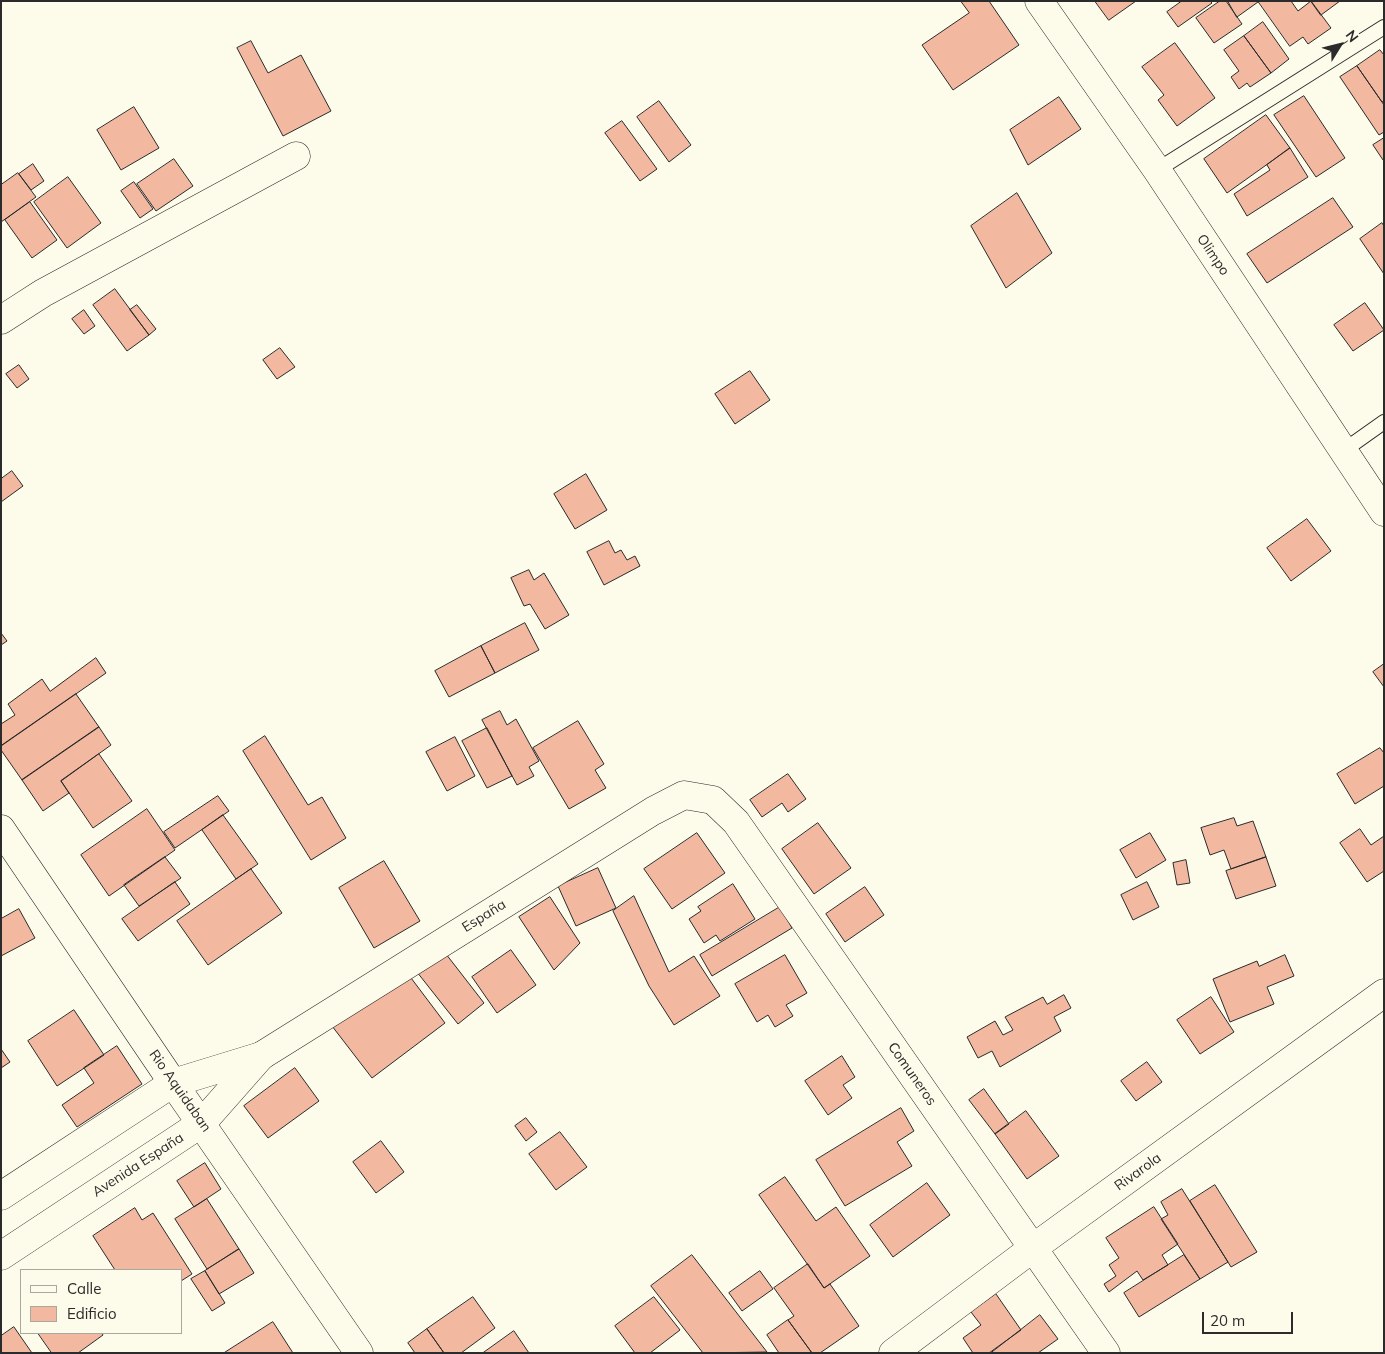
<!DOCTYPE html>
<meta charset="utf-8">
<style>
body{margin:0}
#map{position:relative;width:1385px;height:1354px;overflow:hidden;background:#fdfbea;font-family:Mulish,sans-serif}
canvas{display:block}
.frame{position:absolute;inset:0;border:2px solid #2b2b2b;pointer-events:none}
.legend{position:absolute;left:20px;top:1269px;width:162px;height:65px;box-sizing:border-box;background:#fdfbea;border:1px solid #a9a89e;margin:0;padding:6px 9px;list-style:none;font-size:15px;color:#2b2b2b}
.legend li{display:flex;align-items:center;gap:10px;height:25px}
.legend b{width:25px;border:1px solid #a9a89e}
.north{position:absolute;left:1315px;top:20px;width:50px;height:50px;-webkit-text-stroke:4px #fdfbea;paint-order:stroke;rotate:54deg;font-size:14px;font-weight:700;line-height:20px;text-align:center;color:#2b2b2b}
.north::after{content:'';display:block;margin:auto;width:18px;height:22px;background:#2b2b2b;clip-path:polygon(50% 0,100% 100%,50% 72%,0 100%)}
.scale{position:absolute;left:1202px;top:1312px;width:91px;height:22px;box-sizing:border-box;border:2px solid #2b2b2b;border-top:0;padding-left:6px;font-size:15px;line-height:18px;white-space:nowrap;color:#2b2b2b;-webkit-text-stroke:4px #fdfbea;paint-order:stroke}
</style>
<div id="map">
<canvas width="1385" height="1354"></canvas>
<div class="frame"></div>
<ul class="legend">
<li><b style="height:6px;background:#fdfbea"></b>Calle</li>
<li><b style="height:14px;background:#f2b8a0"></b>Edificio</li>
</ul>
<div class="north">N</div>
<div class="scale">20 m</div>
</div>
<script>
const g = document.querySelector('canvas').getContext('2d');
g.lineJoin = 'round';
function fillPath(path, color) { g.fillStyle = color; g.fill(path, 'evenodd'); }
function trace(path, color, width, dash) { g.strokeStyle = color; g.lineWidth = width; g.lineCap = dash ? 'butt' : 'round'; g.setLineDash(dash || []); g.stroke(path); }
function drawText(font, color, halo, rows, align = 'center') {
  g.font = font + ' Mulish,sans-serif'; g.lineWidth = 4; g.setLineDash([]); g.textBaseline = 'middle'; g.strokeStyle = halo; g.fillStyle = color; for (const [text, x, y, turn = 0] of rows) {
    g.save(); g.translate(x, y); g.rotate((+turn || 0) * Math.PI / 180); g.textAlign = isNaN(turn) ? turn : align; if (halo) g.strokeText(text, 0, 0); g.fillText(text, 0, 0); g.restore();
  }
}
const building = new Path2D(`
 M 961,1 L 989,1 L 1019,45 L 953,90 L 922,45 L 969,13 Z
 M 1095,1 L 1136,1 L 1109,20 Z
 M 1182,1 L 1210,1 L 1212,3 L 1178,27 L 1167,12 Z
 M 1220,1 L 1226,1 L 1242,24 L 1214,43 L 1196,18 Z
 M 1228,1 L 1257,1 L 1258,2 L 1237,17 Z
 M 1258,1 L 1291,1 L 1298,11 L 1311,1 L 1331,28 L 1308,44 L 1303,37 L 1290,46 Z
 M 1311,1 L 1340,1 L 1321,15 Z
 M 1263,22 L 1289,59 L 1271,73 L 1244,36 Z
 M 1244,36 L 1271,73 L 1250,87 L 1247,83 L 1239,89 L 1231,77 L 1239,71 L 1224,50 Z
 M 251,41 L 268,73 L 301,55 L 331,111 L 283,136 L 237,48 Z
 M 1175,43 L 1215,98 L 1177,126 L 1158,100 L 1164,95 L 1142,67 Z
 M 1380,50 L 1384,55 L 1384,101 L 1382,102 L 1357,66 Z
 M 1357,66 L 1384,105 L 1384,132 L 1379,135 L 1340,77 Z
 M 1304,96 L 1345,158 L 1316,177 L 1274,115 Z
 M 1059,97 L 1081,129 L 1028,165 L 1010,130 Z
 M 659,101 L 691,145 L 669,162 L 637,117 Z
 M 134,107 L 159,148 L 121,170 L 97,130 Z
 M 1266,115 L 1290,148 L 1227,193 L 1204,159 Z
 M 622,121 L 657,169 L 640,181 L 605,133 Z
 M 1384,138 L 1384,159 L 1383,160 L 1373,145 Z
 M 1290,148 L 1308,177 L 1247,216 L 1234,194 L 1270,170 L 1267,165 Z
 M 174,159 L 193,186 L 156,211 L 137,184 Z
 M 33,164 L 44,181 L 31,190 L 19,174 Z
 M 18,173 L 36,197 L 1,222 L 1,185 Z
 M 68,177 L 101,223 L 67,248 L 34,202 Z
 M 134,182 L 153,209 L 140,218 L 121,191 Z
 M 1017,193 L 1052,253 L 1006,288 L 971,226 Z
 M 1333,198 L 1353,227 L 1267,283 L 1247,254 Z
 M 30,202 L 57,240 L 32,258 L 5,220 Z
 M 1382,223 L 1384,226 L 1384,274 L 1360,239 Z
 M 115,289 L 149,335 L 127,351 L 93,305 Z
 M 1365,303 L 1384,330 L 1353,351 L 1334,325 Z
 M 137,305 L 156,329 L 149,335 L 130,310 Z
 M 84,310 L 95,326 L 84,334 L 72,319 Z
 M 280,348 L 295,367 L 277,379 L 263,360 Z
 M 19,365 L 29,379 L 17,388 L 6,374 Z
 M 750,371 L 770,400 L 735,424 L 715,394 Z
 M 12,471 L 23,486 L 1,502 L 1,479 Z
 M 586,474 L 607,510 L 575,529 L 554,494 Z
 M 1307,519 L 1331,551 L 1291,581 L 1267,548 Z
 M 609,541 L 615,553 L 621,550 L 627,560 L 635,556 L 640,566 L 604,585 L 587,552 Z
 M 529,570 L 534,580 L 544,573 L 569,615 L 545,629 L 530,604 L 524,606 L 511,578 Z
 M 525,623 L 539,650 L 495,673 L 481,646 Z
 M 1,633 L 7,641 L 1,645 Z
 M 481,646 L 495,673 L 449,697 L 435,671 Z
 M 96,658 L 106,673 L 1,746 L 1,724 L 15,715 L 8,704 L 42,679 L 50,691 Z
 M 1384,664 L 1384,687 L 1373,672 Z
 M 76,694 L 99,727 L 22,780 L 1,750 L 1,746 Z
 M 500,711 L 507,725 L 516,719 L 539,761 L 529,767 L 534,776 L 517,785 L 482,720 Z
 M 578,721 L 604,764 L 595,770 L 606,788 L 569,809 L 533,748 Z
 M 99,727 L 111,745 L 61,781 L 69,793 L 43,811 L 22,780 Z
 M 487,728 L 512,776 L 487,788 L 462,741 Z
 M 265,736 L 308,805 L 322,797 L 346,838 L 311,860 L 243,751 Z
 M 455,737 L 475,776 L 447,791 L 426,752 Z
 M 1380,748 L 1384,753 L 1384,786 L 1355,804 L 1337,774 Z
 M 99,754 L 132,801 L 93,828 L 61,781 Z
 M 788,774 L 806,799 L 788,812 L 782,803 L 762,817 L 750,800 Z
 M 218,796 L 229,811 L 175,848 L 164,832 Z
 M 147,809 L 175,850 L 109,896 L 81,855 Z
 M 223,815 L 258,864 L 236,879 L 202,830 Z
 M 1234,818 L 1237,826 L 1253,821 L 1266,857 L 1231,869 L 1224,850 L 1210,855 L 1201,828 Z
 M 818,823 L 851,868 L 814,894 L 782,849 Z
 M 1360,829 L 1371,845 L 1384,836 L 1384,871 L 1367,882 L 1340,843 Z
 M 697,833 L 725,873 L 672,909 L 644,869 Z
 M 1150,833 L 1166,860 L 1136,878 L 1120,850 Z
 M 165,857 L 181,878 L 139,906 L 124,885 Z
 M 1266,857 L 1276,886 L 1236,899 L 1226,871 Z
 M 1186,860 L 1190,883 L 1177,885 L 1173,863 Z
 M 384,861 L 420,921 L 374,948 L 339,888 Z
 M 598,868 L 616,908 L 576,926 L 558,886 Z
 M 251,869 L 282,913 L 208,965 L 177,921 Z
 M 175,882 L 190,904 L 138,941 L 122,919 Z
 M 1147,882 L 1159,907 L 1133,920 L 1121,895 Z
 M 733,884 L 755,919 L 720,941 L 716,935 L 704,943 L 689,919 L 701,911 L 698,907 Z
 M 865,887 L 884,915 L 845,942 L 826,914 Z
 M 634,896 L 669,972 L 694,956 L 720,996 L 674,1025 L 649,986 L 613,911 Z
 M 550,897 L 580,943 L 554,970 L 519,917 Z
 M 780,907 L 792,928 L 712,976 L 700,955 Z
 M 19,909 L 35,938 L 1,956 L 1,919 Z
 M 511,950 L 536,985 L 497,1013 L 472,977 Z
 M 446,954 L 484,1003 L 458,1024 L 413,967 Z
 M 785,955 L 807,993 L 786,1005 L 793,1016 L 775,1027 L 768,1015 L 757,1022 L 735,984 Z
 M 1285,955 L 1294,976 L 1267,987 L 1274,1004 L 1230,1022 L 1213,979 L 1257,961 L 1259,966 Z
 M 405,970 L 445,1023 L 372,1078 L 332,1026 Z
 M 1064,995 L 1071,1008 L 1054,1017 L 1061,1031 L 1000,1067 L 992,1051 L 978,1058 L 967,1037 L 995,1021 L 1003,1035 L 1013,1030 L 1005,1017 L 1043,997 L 1047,1004 Z
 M 1211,997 L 1234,1032 L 1200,1054 L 1177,1020 Z
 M 74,1010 L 104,1055 L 57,1086 L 28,1041 Z
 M 117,1046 L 142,1084 L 77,1127 L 62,1105 L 94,1083 L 84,1068 Z
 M 1,1049 L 10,1062 L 1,1068 Z
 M 842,1056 L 855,1077 L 843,1085 L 852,1098 L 828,1115 L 805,1081 Z
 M 1147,1062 L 1162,1082 L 1136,1101 L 1121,1081 Z
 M 295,1068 L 319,1101 L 268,1138 L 244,1106 Z
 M 984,1089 L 1009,1124 L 995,1134 L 969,1100 Z
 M 901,1108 L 914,1131 L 897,1142 L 912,1166 L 845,1206 L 816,1160 Z
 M 1026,1111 L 1059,1156 L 1027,1179 L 995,1134 Z
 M 526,1118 L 537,1132 L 526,1141 L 515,1126 Z
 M 560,1132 L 587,1167 L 556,1190 L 529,1154 Z
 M 381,1141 L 404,1172 L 376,1193 L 353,1162 Z
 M 205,1163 L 221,1189 L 194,1207 L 177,1181 Z
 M 785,1177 L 816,1221 L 836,1207 L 870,1256 L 824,1288 L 759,1195 Z
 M 927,1183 L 950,1215 L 893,1257 L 870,1225 Z
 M 1215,1185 L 1257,1252 L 1231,1267 L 1190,1201 Z
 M 1182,1189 L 1228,1262 L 1200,1279 L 1161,1219 L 1168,1215 L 1161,1202 Z
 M 207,1199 L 239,1249 L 207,1269 L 175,1219 Z
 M 1154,1207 L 1178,1244 L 1162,1255 L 1168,1265 L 1143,1280 L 1137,1271 L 1109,1292 L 1104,1284 L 1116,1276 L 1109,1265 L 1119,1258 L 1106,1238 Z
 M 135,1208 L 142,1220 L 153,1213 L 192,1274 L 181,1281 L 181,1270 L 115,1270 L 93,1236 Z
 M 239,1249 L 254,1273 L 219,1294 L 205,1271 Z
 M 692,1255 L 767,1352 L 703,1353 L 651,1286 Z
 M 1184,1255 L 1200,1279 L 1139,1317 L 1124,1293 Z
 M 808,1264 L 824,1288 L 830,1284 L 859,1326 L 820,1353 L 812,1353 L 788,1320 L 794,1316 L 774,1288 Z
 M 205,1271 L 225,1303 L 212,1311 L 191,1279 Z
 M 760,1271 L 773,1289 L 742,1311 L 729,1293 Z
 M 996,1294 L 1021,1330 L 989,1353 L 973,1353 L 963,1338 L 981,1325 L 971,1312 Z
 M 473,1297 L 495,1328 L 461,1353 L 444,1353 L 427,1329 Z
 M 654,1297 L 680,1330 L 650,1353 L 635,1353 L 615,1326 Z
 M 1040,1315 L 1058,1339 L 1038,1353 L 991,1353 Z
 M 788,1320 L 812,1353 L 779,1353 L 767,1335 Z
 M 273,1322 L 293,1353 L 224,1353 Z
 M 14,1327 L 32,1353 L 1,1353 L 1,1336 Z
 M 427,1329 L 444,1353 L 415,1353 L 408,1343 Z
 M 514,1331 L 529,1353 L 483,1353 Z
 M 38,1333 L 102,1333 L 103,1335 L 78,1353 L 52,1353 Z`);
fillPath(building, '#f2b8a0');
trace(building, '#2b2b2b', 1);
const lane = new Path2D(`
 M 1157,170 L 1384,27
 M 1343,451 L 1384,422`);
const street = new Path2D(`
 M 1039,1 L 1157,170 L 1384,512
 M 1,320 L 43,293 L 296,156
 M 1,829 L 173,1083
 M 261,1056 L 653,811 L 684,795 L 713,800 L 736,822 L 1106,1353
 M 893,1353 L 1033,1248 L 1384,993`);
const secondary = new Path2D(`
 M 173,1083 L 359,1353
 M 1,1196 L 173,1083 L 261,1056
 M 1,1256 L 202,1123 L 261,1056`);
trace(lane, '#2b2b2b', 16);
trace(street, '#2b2b2b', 29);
trace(secondary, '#2b2b2b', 29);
trace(lane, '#fdfbea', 14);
trace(street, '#fdfbea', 28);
trace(secondary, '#fdfbea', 28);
drawText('14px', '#2b2b2b', '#fdfbea', [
 ["Olimpo",1213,255,56],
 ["España",484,916,-32],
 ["Comuneros",912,1074,55],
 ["Rio Aquidaban",180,1091,55],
 ["Avenida España",138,1165,-33],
 ["Rivarola",1138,1172,-36]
]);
</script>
